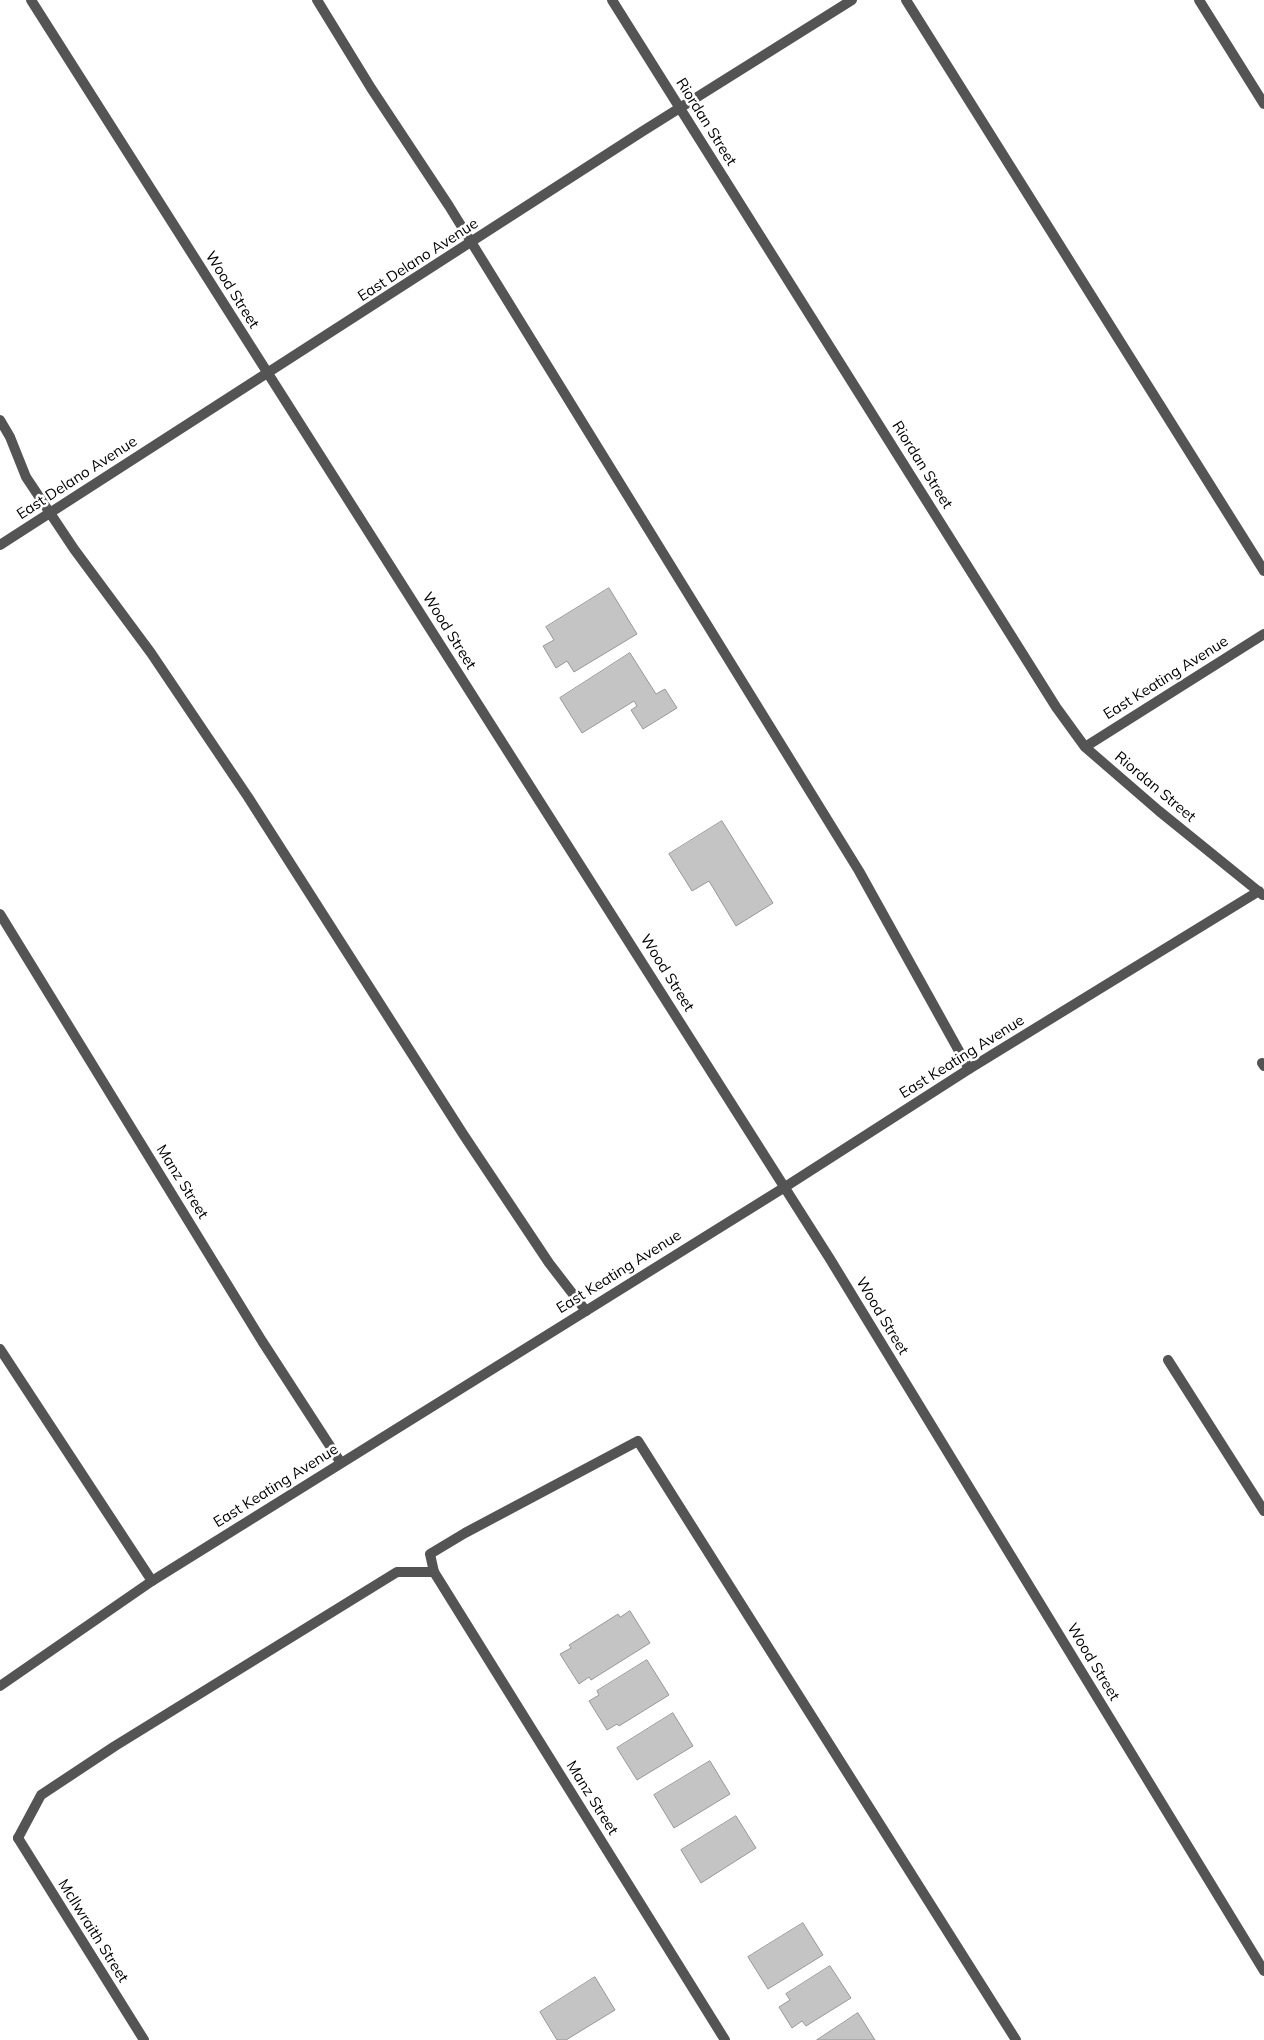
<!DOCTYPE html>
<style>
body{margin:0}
canvas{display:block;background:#fff}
</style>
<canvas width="1264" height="2040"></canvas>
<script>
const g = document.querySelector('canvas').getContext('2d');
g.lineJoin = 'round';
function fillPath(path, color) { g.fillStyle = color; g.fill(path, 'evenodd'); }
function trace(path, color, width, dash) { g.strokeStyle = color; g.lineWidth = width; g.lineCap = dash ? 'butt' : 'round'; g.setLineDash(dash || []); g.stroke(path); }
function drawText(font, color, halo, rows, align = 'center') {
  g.font = font + ' Mulish,sans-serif'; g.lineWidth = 5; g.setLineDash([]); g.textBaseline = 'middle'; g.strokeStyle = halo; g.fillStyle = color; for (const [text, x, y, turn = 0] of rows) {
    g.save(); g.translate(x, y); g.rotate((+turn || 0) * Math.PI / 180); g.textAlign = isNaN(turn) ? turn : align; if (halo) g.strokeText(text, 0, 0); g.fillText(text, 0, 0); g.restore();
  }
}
const building = new Path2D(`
 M 609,588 L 637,634 L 574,672 L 567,661 L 556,668 L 543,646 L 554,640 L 546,627 Z
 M 630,653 L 656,694 L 665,689 L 677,708 L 643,729 L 631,710 L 637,706 L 634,701 L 582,733 L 560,698 Z
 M 722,821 L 773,903 L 736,926 L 709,881 L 692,891 L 669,854 Z
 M 630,1611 L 650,1643 L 591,1680 L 589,1677 L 579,1684 L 560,1654 L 571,1648 L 569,1645 L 618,1614 L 620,1617 Z
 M 647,1660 L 669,1695 L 619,1726 L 617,1724 L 607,1730 L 589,1701 L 599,1695 L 597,1691 Z
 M 673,1713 L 693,1746 L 637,1780 L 617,1748 Z
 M 710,1761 L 730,1794 L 674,1828 L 654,1795 Z
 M 736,1816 L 756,1848 L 701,1883 L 681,1850 Z
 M 803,1923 L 823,1955 L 768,1989 L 748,1957 Z
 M 830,1966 L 851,1998 L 806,2026 L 802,2021 L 792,2028 L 779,2007 L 790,2000 L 786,1994 Z
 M 595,1977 L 615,2010 L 566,2040 L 557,2040 L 540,2012 Z
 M 858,2013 L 875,2040 L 817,2040 Z`);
fillPath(building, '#c4c4c4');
trace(building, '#989898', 1);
trace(new Path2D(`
 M 317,0 L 371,88 L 449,206 L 859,871 L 969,1069
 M 906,0 L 1264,571
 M 0,420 L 10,437 L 26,477 L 74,549 L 151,653 L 248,797 L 463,1134 L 549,1263 L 586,1311
 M 0,1349 L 152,1581
 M 1168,1360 L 1264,1511
 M 18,1838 L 41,1795 L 115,1746 L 397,1572 L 434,1572 L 430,1554 L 465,1533 L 638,1441 L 1016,2040`), '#545454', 10);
trace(new Path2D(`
 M 31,0 L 830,1259 L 1264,1971
 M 612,0 L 1056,707 L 1085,747 L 1159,811 L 1263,895
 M 1199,0 L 1264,104
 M 0,545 L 643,131 L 852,0
 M 1085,747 L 1264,634
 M 0,914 L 262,1341 L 341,1463
 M 1262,1063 L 1264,1066
 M 434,1572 L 725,2040
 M 0,1686 L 152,1581 L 785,1187 L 969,1069 L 1259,891
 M 18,1838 L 144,2040`), '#545454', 10);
drawText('15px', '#000', '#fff', [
 ["Riordan Street",706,122,58],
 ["East Delano Avenue",418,260,-33],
 ["Wood Street",232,290,58],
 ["Riordan Street",922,465,58],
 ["East Delano Avenue",77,478,-33],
 ["Wood Street",449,631,58],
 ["East Keating Avenue",1166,678,-32],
 ["Riordan Street",1155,787,40],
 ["Wood Street",667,973,58],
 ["East Keating Avenue",962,1057,-32],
 ["Manz Street",182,1182,58],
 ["East Keating Avenue",619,1272,-32],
 ["Wood Street",882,1316,59],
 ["East Keating Avenue",276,1486,-32],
 ["Wood Street",1093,1662,59],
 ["Manz Street",592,1798,58],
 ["McIlwraith Street",93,1931,58]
]);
</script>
